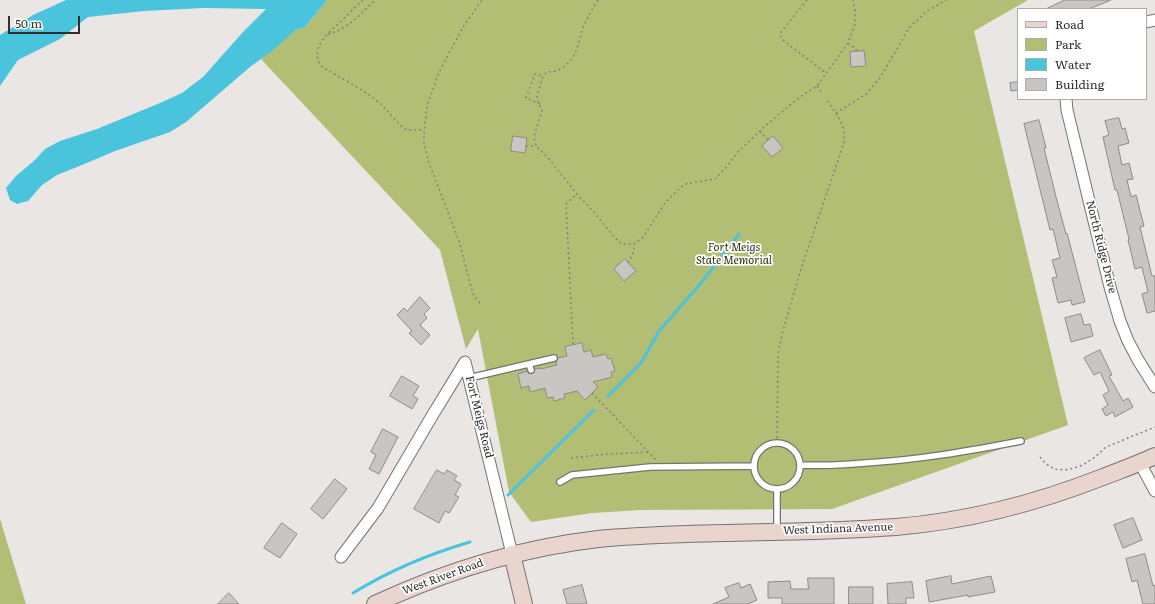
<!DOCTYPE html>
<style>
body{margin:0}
#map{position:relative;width:1155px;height:604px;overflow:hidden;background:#eae6e4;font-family:Literata,serif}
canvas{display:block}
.legend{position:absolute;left:1017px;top:8px;width:130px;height:92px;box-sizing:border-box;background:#fff;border:1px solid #acacab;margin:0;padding:5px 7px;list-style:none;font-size:12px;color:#302f2e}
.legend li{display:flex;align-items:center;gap:8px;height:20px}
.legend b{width:20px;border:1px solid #acacab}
.scale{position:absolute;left:8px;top:16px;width:72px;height:18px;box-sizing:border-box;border:2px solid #302f2e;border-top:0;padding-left:5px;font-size:12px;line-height:14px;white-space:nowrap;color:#302f2e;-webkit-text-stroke:3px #fff;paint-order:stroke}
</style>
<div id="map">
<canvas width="1155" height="604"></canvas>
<ul class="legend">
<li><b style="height:5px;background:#ead4ce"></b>Road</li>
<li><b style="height:11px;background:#b1be74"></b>Park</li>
<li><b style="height:11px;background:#4ac4dd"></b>Water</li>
<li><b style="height:11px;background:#c8c5c2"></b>Building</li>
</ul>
<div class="scale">50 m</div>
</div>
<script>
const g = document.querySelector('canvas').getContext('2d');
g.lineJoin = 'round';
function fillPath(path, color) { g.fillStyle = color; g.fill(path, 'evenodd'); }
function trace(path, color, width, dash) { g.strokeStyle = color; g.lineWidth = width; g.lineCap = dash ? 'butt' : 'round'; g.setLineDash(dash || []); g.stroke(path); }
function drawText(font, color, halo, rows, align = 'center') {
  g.font = font + ' Literata,serif'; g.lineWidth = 3.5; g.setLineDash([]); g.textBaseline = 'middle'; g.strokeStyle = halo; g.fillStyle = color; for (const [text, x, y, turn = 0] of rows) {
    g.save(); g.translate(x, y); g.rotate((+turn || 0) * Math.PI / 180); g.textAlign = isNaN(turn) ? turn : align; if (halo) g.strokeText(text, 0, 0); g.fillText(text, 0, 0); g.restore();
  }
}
fillPath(new Path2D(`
 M 327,0 L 1028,0 L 974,31 L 1068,425 L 832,509 L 641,510 L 592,513 L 531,522 L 509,492 L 478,329 L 466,349 L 440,250 L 261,59 L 296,30 L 305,27 Z
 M 0,519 L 26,604 L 0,604 Z`), '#b1be74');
fillPath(new Path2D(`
 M 66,0 L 327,0 L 305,27 L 296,30 L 272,51 L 250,67 L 186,122 L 170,132 L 115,151 L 82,165 L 57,175 L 42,185 L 28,201 L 17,204 L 10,200 L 6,188 L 16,176 L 35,160 L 45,149 L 60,141 L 97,129 L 160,103 L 182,93 L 203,77 L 243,32 L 266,9 L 204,8 L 144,11 L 88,17 L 60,39 L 18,60 L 0,86 L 0,35 L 33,15 Z`), '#4ac4dd');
trace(new Path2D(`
 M 608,396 L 641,363 L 659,331 L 701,283 L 739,234
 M 508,495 L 594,410
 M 353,593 C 389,571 429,554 470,542`), '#4ac4dd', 3);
const building = new Path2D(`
 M 1065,0 L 1111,0 L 1089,9 L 1046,9 Z
 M 864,51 L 866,66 L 851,67 L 850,52 Z
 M 1018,82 L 1018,90 L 1011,91 L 1010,83 Z
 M 1119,118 L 1122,129 L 1125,128 L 1129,143 L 1118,146 L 1122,165 L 1129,163 L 1133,179 L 1127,180 L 1131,197 L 1136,195 L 1144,226 L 1140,227 L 1152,276 L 1155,276 L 1155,311 L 1147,313 L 1142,294 L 1148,292 L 1142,267 L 1135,269 L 1128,240 L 1129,239 L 1117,190 L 1115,190 L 1103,137 L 1109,135 L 1105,121 Z
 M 1039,120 L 1046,148 L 1044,148 L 1056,197 L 1066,234 L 1067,233 L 1085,302 L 1072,305 L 1071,300 L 1058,303 L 1052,278 L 1057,277 L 1052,260 L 1060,258 L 1053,229 L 1050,230 L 1024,124 Z
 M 513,136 L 527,138 L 525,153 L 511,151 Z
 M 773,136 L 783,148 L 772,157 L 762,146 Z
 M 625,259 L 636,271 L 624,281 L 614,269 Z
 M 420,297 L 430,308 L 424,314 L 427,318 L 420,325 L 430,335 L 421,345 L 409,333 L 412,331 L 397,315 L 404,308 L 407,311 Z
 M 1081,314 L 1084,325 L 1090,324 L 1093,336 L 1071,342 L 1065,318 Z
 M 582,343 L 584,352 L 591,350 L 593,357 L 606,354 L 608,359 L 611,358 L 615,371 L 611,372 L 612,377 L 593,382 L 598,387 L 585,400 L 577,391 L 564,394 L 565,398 L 554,401 L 553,397 L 547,398 L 545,388 L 530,392 L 529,386 L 521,388 L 518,374 L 527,371 L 528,373 L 532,374 L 534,372 L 535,369 L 540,368 L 541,369 L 557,365 L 556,361 L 558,358 L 567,356 L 565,347 Z
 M 1100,350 L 1112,375 L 1109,376 L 1123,401 L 1128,398 L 1133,407 L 1115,417 L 1113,412 L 1106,416 L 1102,409 L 1108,405 L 1103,395 L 1109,391 L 1100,372 L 1094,375 L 1084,358 Z
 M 402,376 L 419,386 L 413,396 L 418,399 L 412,409 L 390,396 Z
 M 383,429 L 398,437 L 379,474 L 369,469 L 376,455 L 371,452 Z
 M 437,470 L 444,474 L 447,470 L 457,476 L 454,480 L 461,484 L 455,495 L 459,497 L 449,513 L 445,511 L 439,523 L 414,509 Z
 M 335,479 L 347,489 L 323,519 L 311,509 Z
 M 1133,518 L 1142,540 L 1123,548 L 1114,525 Z
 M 282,523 L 297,534 L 280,558 L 264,548 Z
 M 1145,554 L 1153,586 L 1155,585 L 1155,604 L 1143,604 L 1137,580 L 1132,582 L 1126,559 Z
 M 951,576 L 952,584 L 991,576 L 995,592 L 968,597 L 968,595 L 929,602 L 926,581 Z
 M 808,578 L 834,578 L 834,604 L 782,604 L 782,598 L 768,598 L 768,582 L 790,581 L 791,589 L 808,589 Z
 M 912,582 L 914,598 L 906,598 L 906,604 L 888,604 L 887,584 Z
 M 739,583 L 741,588 L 750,584 L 757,600 L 748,604 L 713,604 L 729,597 L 725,588 Z
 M 582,585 L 587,604 L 567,604 L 563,590 Z
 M 849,587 L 873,587 L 873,604 L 849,604 Z
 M 229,593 L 239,604 L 218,604 Z`);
fillPath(building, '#c8c5c2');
trace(building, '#8e8b89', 1);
const lane = new Path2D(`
 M 529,364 L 531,370
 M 469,378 L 554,358
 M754 466a23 23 0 1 1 46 0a23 23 0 1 1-46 0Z
 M 801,465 C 823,466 843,465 865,463 C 918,460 969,451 1021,441
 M 560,482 L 572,475 L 650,467 L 754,466
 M 777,531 L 777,490`);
const street = new Path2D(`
 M 1146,22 L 1155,20
 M 1066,99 L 1067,110 L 1110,287 L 1120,321 L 1128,341 L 1138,360 L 1155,387
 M 1140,463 L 1155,491
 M 341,557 L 378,508 L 432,416 L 465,362 L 512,554`);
const secondary = new Path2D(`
 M 512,554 L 524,604
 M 375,604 C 446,571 521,548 598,539 C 628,536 657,535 687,534 C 757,532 827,532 896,527 C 967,521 1037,503 1103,477 C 1121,470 1138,464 1155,456`);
trace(lane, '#767371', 8);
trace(street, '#767371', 13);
trace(secondary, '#767371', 18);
trace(new Path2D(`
 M 363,0 C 355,7 348,15 340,22 C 328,34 309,47 321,66 C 340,78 367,91 383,106 C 391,114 397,124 407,130 L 424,130
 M 598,0 C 592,9 587,18 583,28 C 579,39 578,53 569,62 C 566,65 560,70 556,71 C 551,73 547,70 543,76 L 537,96 L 537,99 L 542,110 L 534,137 L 536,146 L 549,159 L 577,194 L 593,211 L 615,238 L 622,244 L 634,244 L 643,237 L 665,203 L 679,189 L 685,184 L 690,183 L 715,179 L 727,166 L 738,152 L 765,126 L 800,97 L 817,86 L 848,43 L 855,24 L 855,10 L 853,0
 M 807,0 L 781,32 L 780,35 L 784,41 L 826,73
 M 328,34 C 349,29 360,14 375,0
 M 848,43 L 858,51
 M 817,86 L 823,94
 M 540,104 L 526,98 L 535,74 L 543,76
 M 836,113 L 866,94 L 880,78 L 909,28 L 927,11 L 946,0
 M 760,131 L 767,139 L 770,139
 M 526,146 L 536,146
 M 628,263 L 634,251 L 634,244
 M 480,303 L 477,300 L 473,294 L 459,241 L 429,163 L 424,143 L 424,133 L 427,106 L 439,72 L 463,27 L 482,0
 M 573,344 L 566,204 L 577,194
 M 592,393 L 656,460
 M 777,443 L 778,354 L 783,330 L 801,269 L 844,143 L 844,130 L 840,120 L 826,98
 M 1040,457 L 1045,463 L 1054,469 L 1065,470 L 1074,468 L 1083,465 L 1095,457 L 1106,447 L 1155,427
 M 571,458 L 608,454 L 649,452`), '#848281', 1.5, [2, 3]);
trace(lane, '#fff', 5.5);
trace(street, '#fff', 11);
trace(secondary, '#ead4ce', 16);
drawText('11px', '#302f2e', '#fff', [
 ["North Ridge Drive",1101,247,76],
 ["Fort Meigs Road",479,417,76],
 ["West Indiana Avenue",838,529,-2],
 ["West River Road",443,577,-20]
]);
drawText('italic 11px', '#2e330e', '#fff', [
 ["Fort Meigs",734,248],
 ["State Memorial",734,261]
]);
</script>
